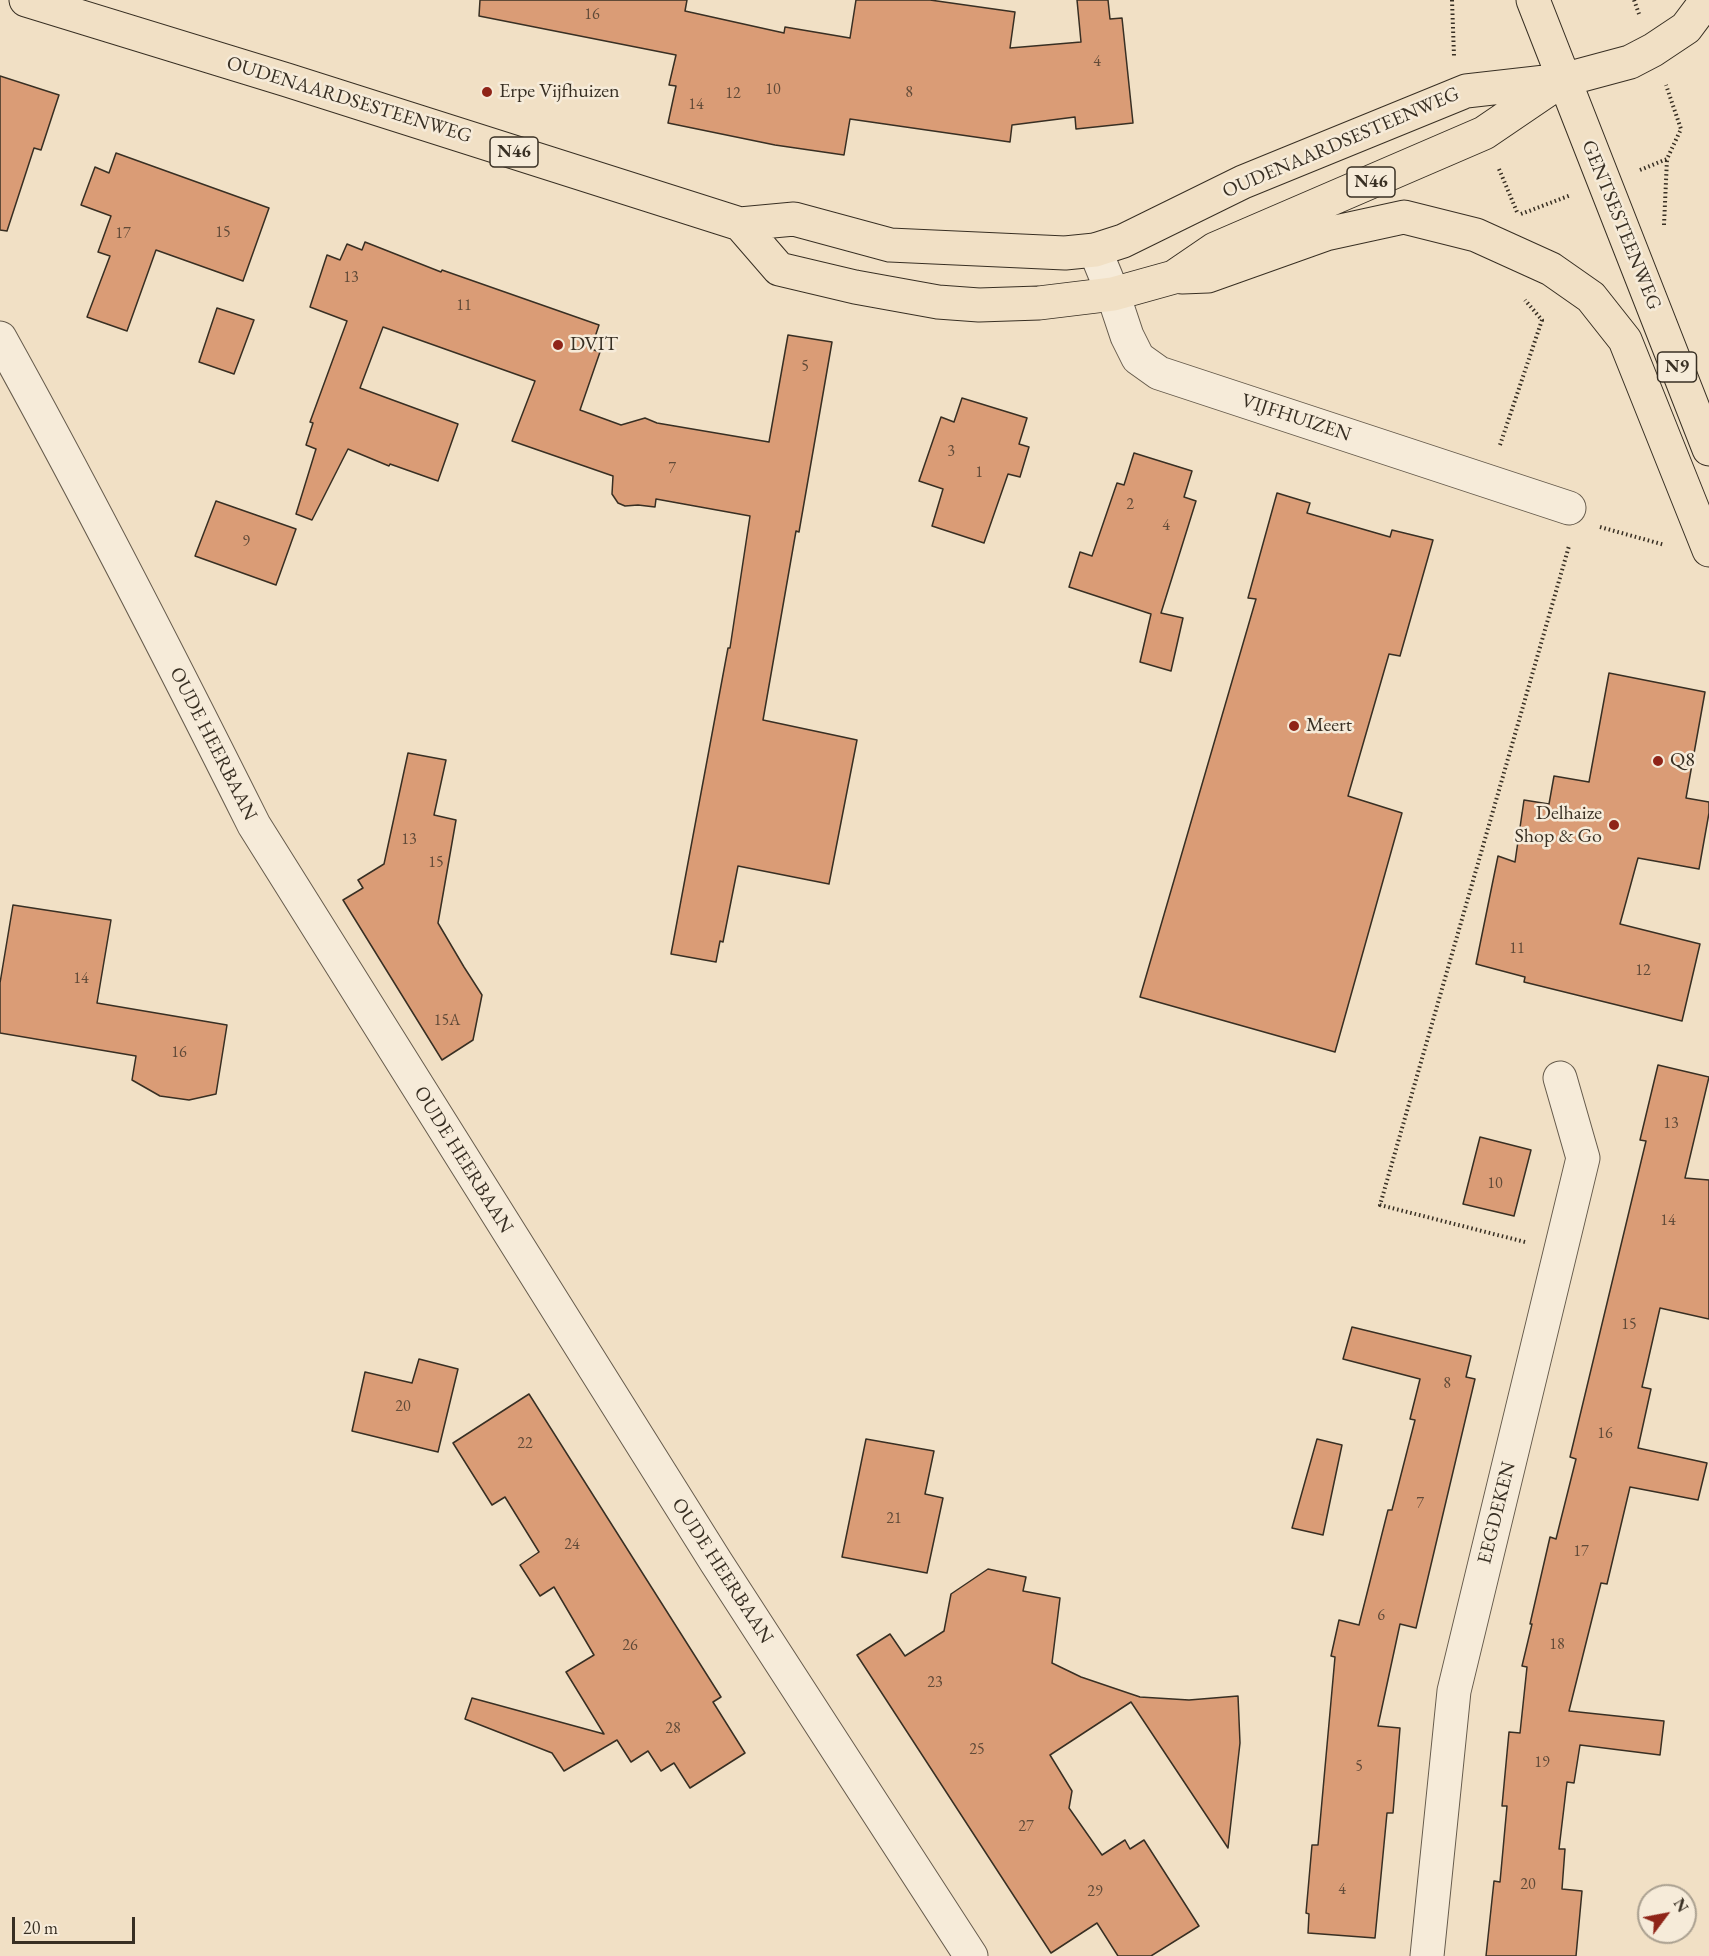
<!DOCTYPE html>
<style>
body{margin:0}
#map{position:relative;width:1709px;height:1956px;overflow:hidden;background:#f1e0c5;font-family:"EB Garamond",serif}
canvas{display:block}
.north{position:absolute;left:1637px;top:1884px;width:60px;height:60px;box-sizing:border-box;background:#f6ebd9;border:2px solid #aaa090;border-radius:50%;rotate:58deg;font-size:16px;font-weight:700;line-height:24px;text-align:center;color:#382f23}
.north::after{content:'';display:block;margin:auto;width:21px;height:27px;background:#8f2418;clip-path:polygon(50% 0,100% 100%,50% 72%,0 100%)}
.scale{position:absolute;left:12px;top:1917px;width:123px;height:27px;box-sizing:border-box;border:3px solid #382f23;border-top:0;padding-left:8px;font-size:18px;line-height:21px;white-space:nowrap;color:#382f23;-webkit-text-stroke:4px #f6ebd9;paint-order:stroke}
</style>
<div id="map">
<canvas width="1709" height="1956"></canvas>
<div class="north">N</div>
<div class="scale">20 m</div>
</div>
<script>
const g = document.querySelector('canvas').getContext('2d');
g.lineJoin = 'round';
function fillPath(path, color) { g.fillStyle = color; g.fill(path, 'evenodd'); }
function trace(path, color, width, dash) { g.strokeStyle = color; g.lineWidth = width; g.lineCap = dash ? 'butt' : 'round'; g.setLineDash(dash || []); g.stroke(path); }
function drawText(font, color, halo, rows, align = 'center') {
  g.font = font + ' "EB Garamond",serif'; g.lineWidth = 5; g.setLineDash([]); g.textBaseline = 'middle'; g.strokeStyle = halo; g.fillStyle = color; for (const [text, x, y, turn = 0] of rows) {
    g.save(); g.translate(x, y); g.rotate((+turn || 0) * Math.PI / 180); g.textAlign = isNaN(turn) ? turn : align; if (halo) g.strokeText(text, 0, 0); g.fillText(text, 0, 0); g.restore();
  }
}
const building = new Path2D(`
 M 480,0 L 687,0 L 685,11 L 784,33 L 785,27 L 850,38 L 856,0 L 930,0 L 1015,12 L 1010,48 L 1081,42 L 1077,0 L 1108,0 L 1110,19 L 1122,18 L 1133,123 L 1076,129 L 1075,117 L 1012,125 L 1010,142 L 850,119 L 844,155 L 775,145 L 668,123 L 676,86 L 669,85 L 676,55 L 479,16 Z
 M 0,76 L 59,95 L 41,150 L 34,148 L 7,231 L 0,230 Z
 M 116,153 L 269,208 L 243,281 L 156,250 L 127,331 L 87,317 L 110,256 L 98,252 L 111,216 L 81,205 L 95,167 L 109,173 Z
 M 365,242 L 441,272 L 442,270 L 599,325 L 591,349 L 600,352 L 580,410 L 621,425 L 645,418 L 657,423 L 769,442 L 788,335 L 832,342 L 799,532 L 796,531 L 763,720 L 857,740 L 829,884 L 738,866 L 723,942 L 720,941 L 716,962 L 671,954 L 728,648 L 730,648 L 750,516 L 656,499 L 655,507 L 638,505 L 625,506 L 618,503 L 612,494 L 613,476 L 512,441 L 535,381 L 383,327 L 360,388 L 458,424 L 438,481 L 390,464 L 389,466 L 348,449 L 312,520 L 296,514 L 316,449 L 306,445 L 313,423 L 310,422 L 347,321 L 310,307 L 327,255 L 340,260 L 347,244 L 362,250 Z
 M 217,308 L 254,320 L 234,374 L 199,362 Z
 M 962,398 L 1027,418 L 1019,444 L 1029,447 L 1020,477 L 1008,474 L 984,543 L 932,526 L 943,489 L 919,481 L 941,417 L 954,422 Z
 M 1134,453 L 1192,471 L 1184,497 L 1196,501 L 1161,613 L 1183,618 L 1171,671 L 1140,662 L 1151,614 L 1069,587 L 1080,552 L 1092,556 L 1117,483 L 1124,485 Z
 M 1277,493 L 1310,503 L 1307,513 L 1390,537 L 1392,530 L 1433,540 L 1400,656 L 1389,654 L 1348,796 L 1402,813 L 1335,1052 L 1140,997 L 1256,599 L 1248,598 Z
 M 216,501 L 296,529 L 276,585 L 195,556 Z
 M 1609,673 L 1705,692 L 1686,798 L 1709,802 L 1709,813 L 1699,869 L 1638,858 L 1620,924 L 1700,944 L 1682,1021 L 1524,982 L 1525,977 L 1476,964 L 1498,856 L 1515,862 L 1524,800 L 1549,804 L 1554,776 L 1589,782 Z
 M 408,753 L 446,760 L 434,815 L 456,820 L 438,923 L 464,967 L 482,995 L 473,1040 L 442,1060 L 343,900 L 363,888 L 358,880 L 384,864 Z
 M 13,905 L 111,920 L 97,1003 L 227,1025 L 216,1094 L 189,1100 L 160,1096 L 132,1080 L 136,1056 L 0,1033 L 0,983 Z
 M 1658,1065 L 1709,1077 L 1685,1178 L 1709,1180 L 1709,1319 L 1660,1308 L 1642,1387 L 1651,1389 L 1638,1448 L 1707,1463 L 1698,1500 L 1630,1487 L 1607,1584 L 1601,1583 L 1569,1711 L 1664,1721 L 1660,1755 L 1580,1745 L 1574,1783 L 1567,1782 L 1559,1849 L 1565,1849 L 1562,1889 L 1582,1891 L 1576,1956 L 1486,1956 L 1494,1881 L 1500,1882 L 1507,1806 L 1502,1806 L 1509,1732 L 1520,1733 L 1527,1667 L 1522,1666 L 1532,1624 L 1530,1624 L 1550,1537 L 1556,1539 L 1576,1459 L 1570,1457 L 1646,1141 L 1640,1140 Z
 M 1480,1137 L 1531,1150 L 1514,1216 L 1463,1204 Z
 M 1352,1327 L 1471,1356 L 1466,1377 L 1475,1379 L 1416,1628 L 1400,1624 L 1378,1726 L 1400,1728 L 1393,1813 L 1387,1813 L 1375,1938 L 1308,1933 L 1309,1914 L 1306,1913 L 1312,1845 L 1318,1845 L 1335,1657 L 1331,1656 L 1339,1620 L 1359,1625 L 1388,1510 L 1392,1510 L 1415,1420 L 1410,1419 L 1420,1379 L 1343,1359 Z
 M 419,1359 L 458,1369 L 438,1452 L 352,1431 L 365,1372 L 412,1383 Z
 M 529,1394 L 721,1697 L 713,1702 L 745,1753 L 690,1788 L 674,1763 L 661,1771 L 648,1751 L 631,1762 L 617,1740 L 564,1771 L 552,1753 L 465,1719 L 472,1698 L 604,1734 L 566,1672 L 594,1655 L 554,1587 L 540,1596 L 520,1565 L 539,1552 L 505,1497 L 492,1505 L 453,1443 Z
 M 866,1439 L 934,1451 L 925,1494 L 943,1498 L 927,1573 L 842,1557 Z
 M 1317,1439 L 1342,1445 L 1323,1535 L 1292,1528 Z
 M 988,1569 L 1026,1577 L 1023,1591 L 1060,1598 L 1052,1663 L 1081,1677 L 1140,1697 L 1189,1700 L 1238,1696 L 1240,1743 L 1228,1848 L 1131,1702 L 1050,1755 L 1072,1791 L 1069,1808 L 1102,1855 L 1125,1840 L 1130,1849 L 1144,1840 L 1199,1926 L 1151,1956 L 1118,1956 L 1097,1923 L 1051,1953 L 857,1655 L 890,1634 L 905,1656 L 944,1631 L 951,1594 Z`);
fillPath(building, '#da9c76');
trace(building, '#382f23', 1.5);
const minor = new Path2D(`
 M 1095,250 L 1113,294 L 1127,336 L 1138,358 L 1159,373 L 1569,508
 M 0,338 C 89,498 172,661 254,825 L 716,1562 L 971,1956
 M 1427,1956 L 1454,1691 L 1583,1158 L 1560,1078`);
const major = new Path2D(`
 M 26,0 L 287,80 L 740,224 L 794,219 L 890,245 L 1065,253 L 1095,250 L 1123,241 L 1243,182 L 1466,91 L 1563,80 L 1630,62 L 1653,50 L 1686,28 L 1707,0
 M 1533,0 L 1709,449
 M 740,224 L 779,269 L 855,287 L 938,302 L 979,305 L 1039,303 L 1113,294 L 1174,277 L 1215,249 L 1484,133 L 1559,82
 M 1182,277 L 1208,276 L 1326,234 L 1404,217 L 1476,235 L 1551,269 L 1591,297 L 1625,340 L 1709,550`);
trace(minor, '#665b4c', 35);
trace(major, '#382f23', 35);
trace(new Path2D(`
 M 1452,0 L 1454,56
 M 1634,0 L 1639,14
 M 1499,169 L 1517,212
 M 1640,170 L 1667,159 L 1681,129 L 1666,85
 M 1521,214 L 1571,195
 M 1664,225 L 1667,159
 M 1500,445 L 1542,320 L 1525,300
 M 1600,527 L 1665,545
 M 1525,1242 L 1380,1205 L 1569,546`), '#382f23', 4, [1.5, 3]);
trace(minor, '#f6ebd9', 33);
trace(major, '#f1e0c5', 33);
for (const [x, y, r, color] of [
 [487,92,6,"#8f2418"],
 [558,345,6,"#8f2418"],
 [1294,726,6,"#8f2418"],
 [1658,761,6,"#8f2418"],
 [1614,825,6,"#8f2418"]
]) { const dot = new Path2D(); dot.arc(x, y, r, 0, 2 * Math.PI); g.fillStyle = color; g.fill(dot); trace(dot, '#f6ebd9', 2); }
drawText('16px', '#604a38', null, [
 ["16",592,15],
 ["4",1097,62],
 ["10",773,90],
 ["8",909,93],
 ["12",733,94],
 ["14",696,105],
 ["15",223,233],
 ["17",123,234],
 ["13",351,278],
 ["11",464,306],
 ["5",805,367],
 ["3",951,452],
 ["7",672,469],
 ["1",979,473],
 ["2",1130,505],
 ["4",1166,526],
 ["9",246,542],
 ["13",409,840],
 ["15",436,863],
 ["11",1517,949],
 ["12",1643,971],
 ["14",81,979],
 ["15A",447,1021],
 ["16",179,1053],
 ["13",1671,1124],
 ["10",1495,1184],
 ["14",1668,1221],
 ["15",1629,1325],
 ["8",1447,1384],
 ["20",403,1407],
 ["16",1605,1434],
 ["22",525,1444],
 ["7",1420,1504],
 ["21",894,1519],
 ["24",572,1545],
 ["17",1581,1552],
 ["6",1381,1616],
 ["18",1557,1645],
 ["26",630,1646],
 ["23",935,1683],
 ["28",673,1729],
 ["25",977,1750],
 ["19",1542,1763],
 ["5",1359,1767],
 ["27",1026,1827],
 ["20",1528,1885],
 ["4",1342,1890],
 ["29",1095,1892]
]);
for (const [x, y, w] of [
 [514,152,48],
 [1371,182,48],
 [1677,367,39]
]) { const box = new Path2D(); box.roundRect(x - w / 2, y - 15, w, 30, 4.5); g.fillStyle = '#f6ebd9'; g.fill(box); trace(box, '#382f23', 1.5); }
drawText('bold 18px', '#382f23', null, [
 ["N46",514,152],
 ["N46",1371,182],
 ["N9",1677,367]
]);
drawText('20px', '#382f23', '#f6ebd9', [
 ["Erpe Vijfhuizen",499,92],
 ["DVIT",570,345],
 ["Meert",1306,726],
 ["Q8",1670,761],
 ["Delhaize",1602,814,"right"],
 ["Shop & Go",1602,837,"right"]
], 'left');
drawText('20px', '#382f23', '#f6ebd9', [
 ["OUDENAARDSESTEENWEG",349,100,17],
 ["OUDENAARDSESTEENWEG",1341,143,-23],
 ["GENTSESTEENWEG",1621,225,68],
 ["VIJFHUIZEN",1296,418,18],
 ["OUDE HEERBAAN",213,744,63],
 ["OUDE HEERBAAN",463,1160,58],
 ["EEGDEKEN",1497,1513,-76],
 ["OUDE HEERBAAN",722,1571,57]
]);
</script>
